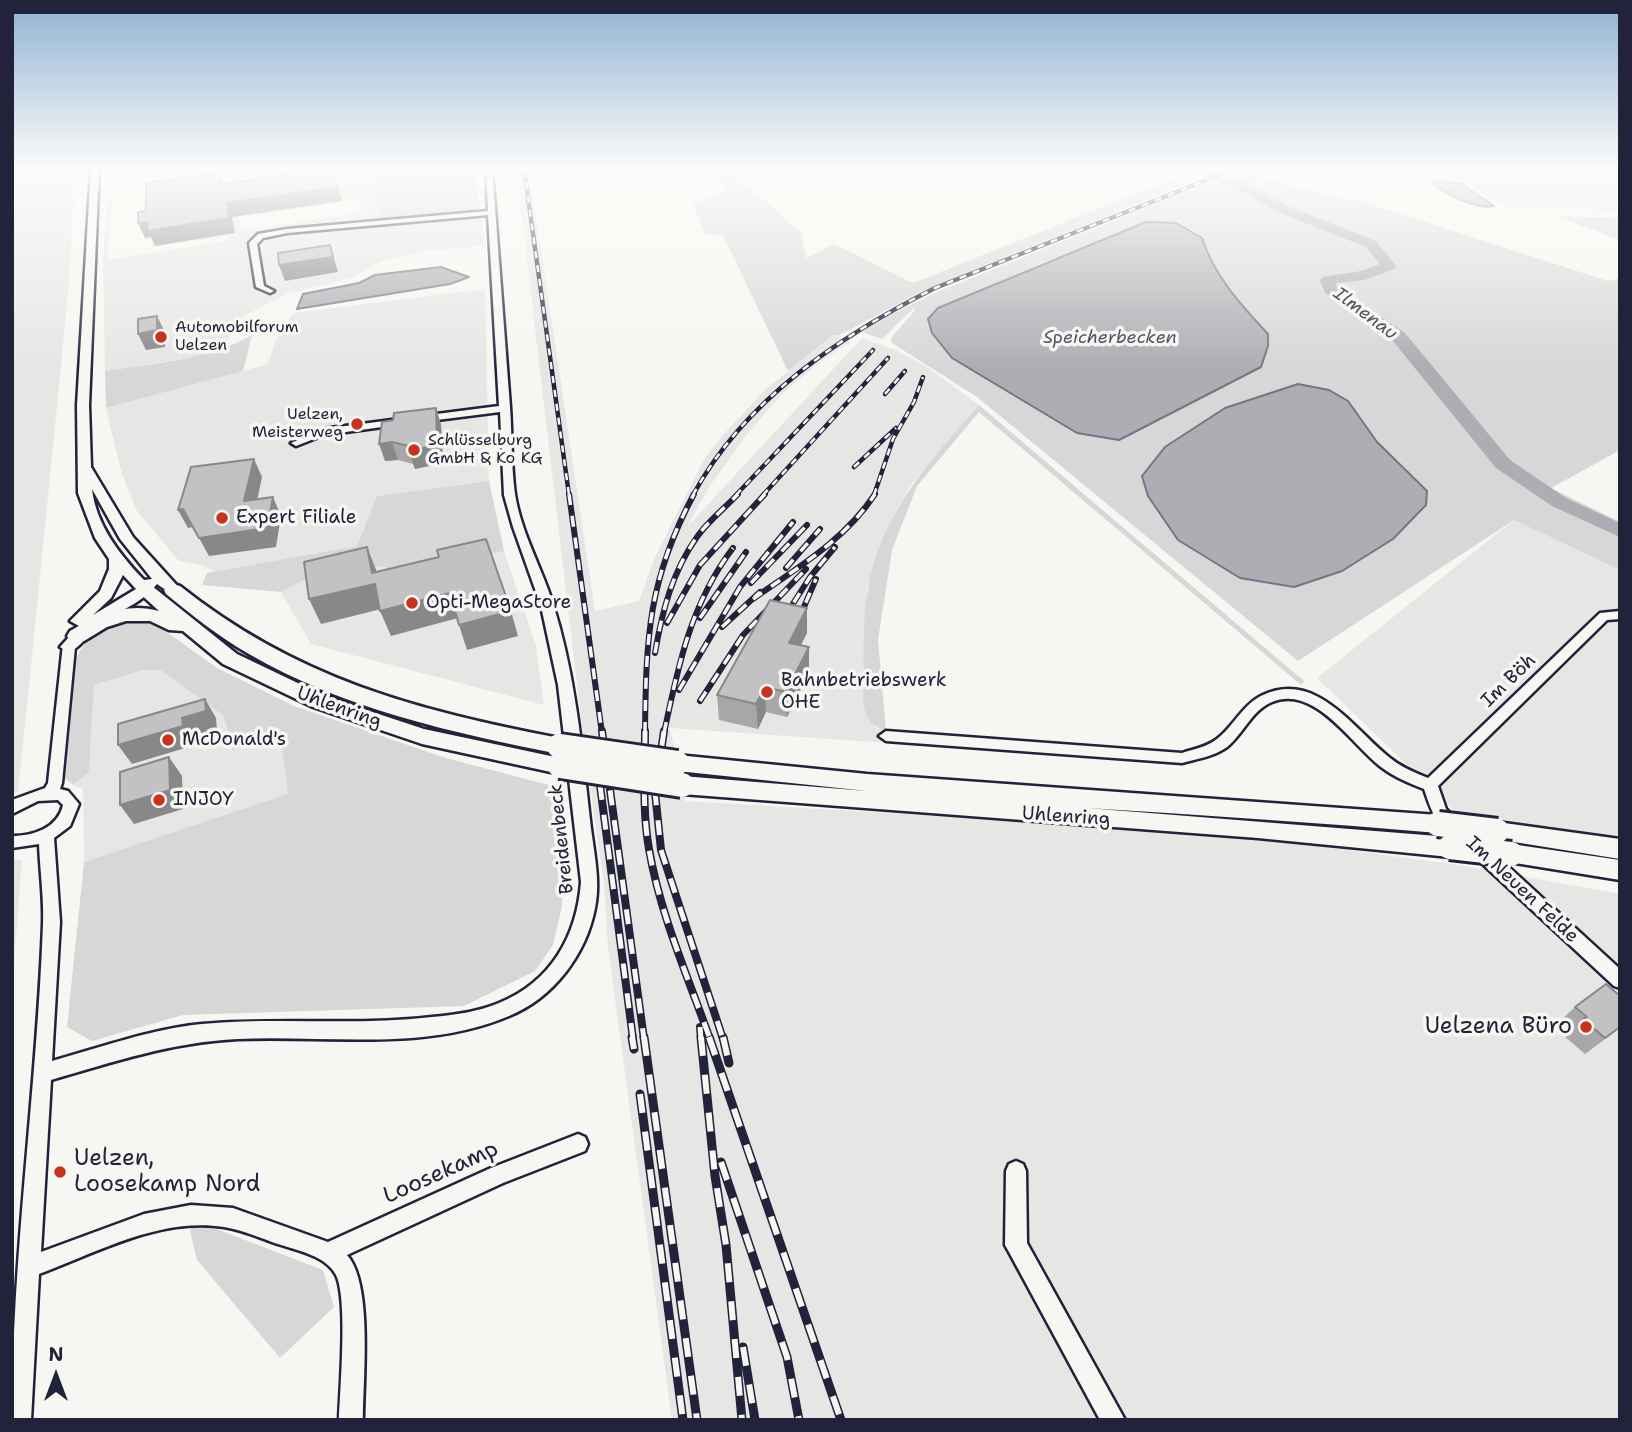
<!DOCTYPE html>
<meta charset="utf-8">
<style>
body{margin:0}
#map{position:relative;width:1632px;height:1432px;overflow:hidden;background:#f6f6f2;font-family:"Shantell Sans",sans-serif}
canvas{display:block}
.frame{position:absolute;inset:0;border:14px solid #22223b;pointer-events:none}
.north{position:absolute;left:21px;top:1341px;width:70px;height:70px;-webkit-text-stroke:5px #f6f6f2;paint-order:stroke;rotate:0deg;font-size:19px;font-weight:700;line-height:28px;text-align:center;color:#22223b}
.north::after{content:'';display:block;margin:auto;width:24px;height:32px;background:#22223b;clip-path:polygon(50% 0,100% 100%,50% 72%,0 100%)}
</style>
<div id="map">
<canvas width="1632" height="1432"></canvas>
<div class="frame"></div>
<div class="north">N</div>
</div>
<script>
const g = document.querySelector('canvas').getContext('2d');
g.lineJoin = 'round';
function fillPath(path, color) { g.fillStyle = color; g.fill(path, 'evenodd'); }
function trace(path, color, width, dash) { g.strokeStyle = color; g.lineWidth = width; g.lineCap = dash ? 'butt' : 'round'; g.setLineDash(dash || []); g.stroke(path); }
function drawText(font, color, halo, rows, align = 'center') {
  g.font = font + ' "Shantell Sans",sans-serif'; g.lineWidth = 7; g.setLineDash([]); g.textBaseline = 'middle'; g.strokeStyle = halo; g.fillStyle = color; for (const [text, x, y, turn = 0] of rows) {
    g.save(); g.translate(x, y); g.rotate((+turn || 0) * Math.PI / 180); g.textAlign = isNaN(turn) ? turn : align; if (halo) g.strokeText(text, 0, 0); g.fillText(text, 0, 0); g.restore();
  }
}
fillPath(new Path2D(`
 M 12,168 L 76,168 L 68,295 L 33,647 L 18,791 L 12,794 Z
 M 516,168 L 529,168 L 595,611 L 639,601 L 655,557 L 703,461 L 722,436 L 766,389 L 833,335 L 851,342 L 821,361 L 783,393 L 748,433 L 709,487 L 687,527 L 862,338 L 898,351 L 927,367 L 979,405 L 913,482 L 896,510 L 880,546 L 867,589 L 863,701 L 876,728 L 886,731 L 887,743 L 670,728 L 685,801 L 1057,823 L 1275,840 L 1459,865 L 1620,894 L 1620,1420 L 672,1420 L 608,947 L 604,885 L 584,743 Z
 M 1437,168 L 1620,168 L 1620,211 L 1504,206 Z
 M 363,173 L 369,176 L 369,189 L 379,208 L 481,212 L 485,246 L 424,251 L 380,262 L 352,278 L 287,294 L 234,321 L 227,344 L 204,349 L 202,356 L 105,371 L 103,261 L 107,200 L 229,184 ZM 150,196 L 144,227 L 144,240 L 151,239 L 152,247 L 230,236 L 231,240 L 107,260 L 113,202 ZM 356,200 L 362,212 L 240,231 L 238,218 ZM 342,201 L 232,217 L 235,233 L 156,246 L 154,237 L 145,238 L 145,227 Z
 M 485,289 L 489,481 L 377,496 L 357,546 L 215,572 L 204,566 L 178,560 L 137,511 L 122,474 L 106,408 L 268,364 L 276,339 L 293,313 Z
 M 1514,520 L 1620,570 L 1620,838 L 1458,814 L 1317,678 Z
 M 504,551 L 536,646 L 544,705 L 311,644 L 281,592 L 317,573 L 384,566 L 400,575 Z
 M 143,670 L 160,670 L 224,716 L 252,743 L 281,743 L 288,795 L 84,862 L 83,789 L 73,785 L 89,772 L 94,685 Z
 M 12,858 L 22,861 L 12,989 Z`), '#e6e6e4');
fillPath(new Path2D(`
 M 432,168 L 477,168 L 477,191 L 481,212 L 377,221 L 379,207 L 369,189 L 369,176 L 363,173 Z
 M 702,168 L 727,168 L 736,174 L 801,233 L 806,258 L 834,244 L 913,283 L 1177,177 L 1193,181 L 922,291 L 838,336 L 833,335 L 788,371 L 723,235 L 705,234 L 693,204 L 728,190 Z
 M 1246,168 L 1281,168 L 1260,177 L 1347,200 L 1351,198 L 1608,281 L 1620,278 L 1620,450 L 1551,488 L 1620,522 L 1620,570 L 1514,520 L 1298,661 L 977,397 L 892,343 L 891,338 L 915,310 L 914,308 L 882,339 L 862,332 L 888,316 L 937,292 L 1215,180 L 1231,185 L 1237,181 L 1223,177 ZM 1176,223 L 1202,237 C 1215,277 1240,304 1268,334 L 1146,425 L 1119,440 L 1077,433 L 952,358 L 928,319 L 938,308 L 1049,260 ZM 1298,384 L 1348,401 L 1377,442 L 1427,491 Z
 M 1556,216 L 1620,218 L 1620,240 Z
 M 252,335 L 243,371 L 106,408 L 105,371 C 155,363 208,360 252,335 Z
 M 979,405 L 1304,681 L 1301,685 L 979,412 L 917,486 L 892,550 L 878,640 L 886,731 C 869,725 866,717 863,701 C 865,665 861,625 868,589 C 881,512 930,461 979,405 Z
 M 489,481 L 504,551 L 400,575 L 384,566 L 317,573 L 281,592 L 202,585 L 207,573 L 357,546 L 377,496 Z
 M 126,621 L 153,622 L 217,668 L 294,706 L 446,758 L 564,789 L 562,906 L 553,945 L 535,971 L 464,1006 L 183,1015 L 92,1041 L 67,1027 L 84,862 L 288,794 L 281,743 L 252,743 L 233,750 L 224,716 L 160,670 L 143,670 L 94,685 L 89,772 L 73,785 L 64,778 L 75,659 L 89,637 L 100,629 Z
 M 196,1221 L 323,1270 L 334,1307 L 280,1358 L 197,1260 L 190,1231 Z`), '#d7d7d7');
const water = new Path2D(`
 M 1437,181 L 1462,184 L 1494,206 C 1475,210 1447,194 1432,183 Z
 M 1146,222 L 1176,223 L 1202,238 C 1215,277 1240,304 1268,334 L 1268,346 L 1261,367 L 1119,440 L 1077,433 L 952,358 L 932,333 L 928,319 L 938,308 Z
 M 441,267 L 469,277 L 450,284 L 297,309 L 303,294 L 359,283 L 375,275 Z
 M 1298,384 L 1329,390 L 1348,401 L 1377,442 L 1427,491 L 1426,505 L 1393,539 L 1342,571 L 1294,587 L 1240,578 L 1178,540 L 1148,496 L 1142,476 L 1165,447 L 1225,408 Z`);
fillPath(water, '#adadb3');
trace(water, '#757583', 2);
fillPath(new Path2D(`
 M 1185,168 L 1202,168 L 1244,182 L 1290,207 L 1376,241 L 1396,266 L 1394,269 L 1364,280 L 1336,283 L 1337,288 L 1405,333 L 1510,460 L 1566,498 L 1620,523 L 1620,537 L 1552,506 L 1496,468 L 1393,341 L 1325,293 L 1320,280 L 1323,277 L 1361,271 L 1380,264 L 1366,247 L 1280,213 L 1234,188 Z`), '#adadb3');
const minor = new Path2D(`
 M 486,168 L 492,168 C 498,247 504,328 510,407 C 512,434 511,466 515,494 C 521,533 542,568 553,604 C 575,674 582,748 590,820 C 593,849 601,880 595,908 C 586,955 553,998 509,1016 C 425,1052 326,1035 238,1039 C 172,1042 113,1062 51,1080 L 41,1252 L 144,1214 L 191,1205 L 233,1208 L 328,1242 L 491,1168 L 578,1134 L 585,1137 L 588,1144 L 585,1151 L 503,1183 L 347,1255 C 373,1284 363,1380 363,1420 L 339,1420 C 340,1390 348,1299 336,1275 C 326,1256 299,1251 281,1245 C 262,1239 244,1230 224,1227 C 160,1217 98,1252 39,1274 L 31,1420 L 12,1420 C 12,1254 37,1090 43,924 C 44,898 40,871 39,844 L 12,848 L 12,836 C 33,836 58,828 63,805 L 58,800 L 38,801 L 12,814 L 12,800 L 45,788 L 48,783 L 63,644 L 68,643 L 75,647 L 62,783 L 60,789 L 68,791 L 79,804 L 70,826 L 54,838 L 60,922 L 52,1061 C 102,1047 151,1029 202,1024 C 279,1017 355,1026 432,1017 C 454,1015 478,1012 499,1003 C 551,982 577,936 581,882 L 558,685 L 541,606 L 513,527 L 504,495 L 500,412 L 421,422 L 416,419 L 421,416 L 499,406 L 488,215 L 287,233 L 263,238 L 257,244 L 264,286 L 274,291 L 270,293 L 256,287 L 249,243 L 258,234 L 287,229 L 488,211 Z
 M 400,419 L 405,422 L 404,424 L 324,435 L 296,446 L 291,443 L 322,429 Z
 M 1620,611 L 1620,619 L 1607,620 L 1438,786 L 1446,809 L 1460,824 L 1457,828 C 1437,835 1429,803 1424,789 C 1409,783 1394,777 1381,767 C 1352,745 1315,684 1272,702 C 1252,710 1243,734 1227,747 C 1215,756 1197,759 1182,763 L 886,741 L 879,736 L 886,731 L 1182,753 C 1194,749 1207,747 1217,739 C 1234,726 1243,704 1263,695 C 1317,670 1354,730 1390,758 C 1401,767 1415,773 1428,778 L 1600,613 Z
 M 1482,847 L 1488,848 L 1620,969 L 1620,988 L 1614,986 L 1476,858 L 1474,853 L 1476,848 Z
 M 1016,1161 L 1023,1164 L 1026,1171 L 1027,1243 L 1125,1420 L 1100,1420 L 1009,1252 L 1005,1245 L 1006,1171 L 1009,1164 Z`);
const major = new Path2D(`
 M 91,168 L 99,168 L 89,405 L 91,467 L 133,537 L 181,590 L 173,595 L 157,584 C 139,607 114,611 93,630 C 85,638 79,649 68,652 L 60,647 L 79,626 L 70,621 L 100,591 L 109,569 L 109,559 L 95,538 L 78,493 L 77,405 ZM 92,489 L 120,539 L 152,579 L 144,580 C 120,555 96,525 92,489 ZM 123,575 L 136,589 L 93,615 L 111,598 Z`);
const highway = new Path2D(`
 M 145,584 L 152,586 L 237,654 L 327,697 L 424,729 L 560,758 L 568,760 L 571,766 L 568,772 L 560,774 L 422,744 L 313,707 L 223,664 L 183,631 L 169,630 L 150,621 L 126,621 L 107,627 L 84,641 L 70,641 L 67,636 L 70,631 C 97,615 127,602 159,611 L 136,590 Z
 M 173,584 L 180,586 C 297,679 415,710 559,738 L 567,740 L 570,746 L 567,752 L 559,754 C 454,733 343,709 249,654 C 219,637 193,616 166,594 L 164,590 Z
 M 677,755 L 867,774 L 1438,815 L 1446,817 L 1450,824 L 1446,831 L 1438,833 C 1321,823 1204,815 1087,808 L 1450,837 L 1458,840 L 1462,847 L 1458,854 L 1450,857 L 1258,838 L 682,794 L 674,791 L 671,785 L 674,779 L 682,776 L 1027,804 L 867,791 L 677,771 L 669,769 L 666,763 L 669,757 Z
 M 1497,822 L 1620,839 L 1620,859 L 1489,838 L 1485,831 L 1489,824 Z
 M 1511,844 L 1620,860 L 1620,880 L 1503,861 L 1499,854 L 1503,847 Z`);
trace(minor, '#22223b', 5);
trace(major, '#22223b', 5);
trace(highway, '#22223b', 5);
fillPath(minor, '#f6f6f2');
fillPath(major, '#f6f6f2');
fillPath(highway, '#f6f6f2');
const railFar3 = new Path2D(`
 M 524,168 L 569,495
 M 885,394 L 905,371
 M 854,467 L 896,428
 M 693,495 C 745,399 840,336 935,288 L 1237,168
 M 736,495 L 873,350
 M 763,495 L 888,358
 M 874,495 L 893,439 L 914,402 L 923,377`);
const railFar2 = new Path2D(`
 M 569,494 L 602,733
 M 786,568 L 820,529
 M 751,583 L 807,525
 M 753,599 C 797,568 845,540 875,494
 M 700,618 L 746,552
 M 782,621 L 810,577 L 835,547
 M 667,623 L 700,565 L 765,494
 M 797,623 L 816,579
 M 722,627 L 760,592
 M 655,653 C 662,612 672,572 697,537 C 708,521 725,508 738,494
 M 679,690 L 740,587 L 793,522
 M 700,701 L 743,635 L 806,569
 M 645,733 C 646,637 648,580 694,494
 M 664,733 C 678,666 691,603 733,548`);
const railFar1 = new Path2D(`
 M 602,731 L 644,1039
 M 645,731 C 645,770 642,810 649,849 C 660,914 688,977 710,1039
 M 664,731 L 655,792 L 661,850 L 723,1039
 M 600,785 L 633,1039
 M 700,1027 L 701,1039`);
const rail = new Path2D(`
 M 632,1037 L 634,1049
 M 644,1037 L 697,1420
 M 701,1037 L 715,1176 L 726,1245 L 742,1420
 M 709,1037 L 841,1420
 M 723,1037 L 729,1063
 M 640,1094 L 683,1420
 M 721,1162 L 787,1357 L 799,1420
 M 743,1347 L 755,1420`);
trace(railFar3, '#22223b', 4.5);
trace(railFar2, '#22223b', 6);
trace(railFar1, '#22223b', 8);
trace(rail, '#22223b', 9);
trace(railFar3, '#f6f6f2', 2.5, [7]);
trace(railFar2, '#f6f6f2', 3.5, [11]);
trace(railFar1, '#f6f6f2', 5, [15]);
trace(rail, '#f6f6f2', 6, [19]);
const highwayBridge = new Path2D(`
 M 559,746 L 677,763
 M 560,766 L 682,785
 M 1438,824 L 1497,831
 M 1450,847 L 1511,854`);
trace(highwayBridge, '#22223b', 30, []);
trace(highwayBridge, '#f6f6f2', 24);
fillPath(new Path2D(`
 M 436,408 L 441,425 L 443,463 L 415,469 L 413,464 L 398,460 L 385,461 L 393,420 Z
 M 807,633 L 801,645 L 809,647 L 809,672 L 787,717 L 766,712 L 758,729 L 719,720 L 717,695 Z
 M 1575,1007 L 1620,1028 L 1585,1054 L 1564,1036 L 1567,1033 L 1557,1024 Z`), '#a7a7a9');
fillPath(new Path2D(`
 M 338,187 L 342,201 L 232,217 L 235,233 L 155,246 L 151,237 L 145,238 L 138,223 L 227,203 Z
 M 330,245 L 338,272 L 285,281 L 279,265 Z
 M 157,316 L 165,332 L 165,347 L 146,350 L 138,334 Z
 M 436,408 L 441,425 L 443,463 L 415,469 L 409,451 Z
 M 392,442 L 398,460 L 385,461 L 379,444 Z
 M 254,459 L 262,477 L 253,520 L 244,501 Z
 M 273,497 L 281,516 L 276,547 L 209,556 L 199,538 Z
 M 183,509 L 193,527 L 188,528 L 178,510 Z
 M 367,547 L 377,572 L 372,573 Z
 M 375,584 L 385,608 L 321,624 L 309,599 Z
 M 450,593 L 458,618 L 391,636 L 380,611 Z
 M 807,608 L 807,633 L 789,668 L 789,643 Z
 M 511,611 L 518,636 L 467,650 L 459,625 Z
 M 809,647 L 809,672 L 787,717 L 786,692 Z
 M 765,687 L 766,712 L 758,729 L 756,704 Z
 M 205,699 L 216,718 L 217,730 L 194,737 L 195,745 L 132,764 L 118,745 L 182,718 Z
 M 169,757 L 182,776 L 183,809 L 134,824 L 120,805 Z`), '#888889');
const building = new Path2D(`
 M 330,168 L 338,187 L 227,203 L 229,218 L 148,231 L 147,222 L 138,223 L 138,212 L 146,211 L 146,183 L 220,173 L 222,184 Z
 M 330,245 L 333,257 L 279,265 L 278,253 Z
 M 157,316 L 157,330 L 138,334 L 138,319 Z
 M 436,408 L 437,445 L 409,451 L 409,446 L 392,442 L 379,444 L 382,422 L 393,420 L 394,413 Z
 M 254,459 L 244,501 L 273,497 L 267,528 L 199,538 L 183,509 L 178,510 L 191,467 Z
 M 486,539 L 511,611 L 459,625 L 450,593 L 380,611 L 375,584 L 309,599 L 304,562 L 367,547 L 372,573 L 439,557 L 437,550 Z
 M 770,600 L 807,608 L 789,643 L 809,647 L 786,692 L 765,687 L 756,704 L 717,695 Z
 M 205,699 L 206,711 L 182,718 L 183,726 L 118,745 L 118,724 Z
 M 169,757 L 170,790 L 120,805 L 120,772 Z
 M 1606,984 L 1620,996 L 1620,1027 L 1605,1038 L 1583,1019 L 1587,1017 L 1575,1007 Z`);
fillPath(building, '#c2c2c4');
trace(building, '#888889', 2);
const sky = g.createLinearGradient(0, 0, 0, 368);
sky.addColorStop(0, '#90b1d3');
sky.addColorStop(0.46, '#fbfbf9');
sky.addColorStop(1, '#fbfbf900');
g.fillStyle = sky;
g.fillRect(0, 0, 1632, 368);
for (const [x, y, r, color] of [
 [161,337,7,"#c8321e"],
 [357,424,7,"#c8321e"],
 [414,450,7,"#c8321e"],
 [222,518,7,"#c8321e"],
 [412,603,7,"#c8321e"],
 [767,692,7,"#c8321e"],
 [168,740,7,"#c8321e"],
 [159,800,7,"#c8321e"],
 [1586,1027,7,"#c8321e"],
 [60,1172,7,"#c8321e"]
]) { const dot = new Path2D(); dot.arc(x, y, r, 0, 2 * Math.PI); g.fillStyle = color; g.fill(dot); trace(dot, '#f6f6f2', 2.5); }
drawText('16px', '#22223b', '#f6f6f2', [
 ["Automobilforum",175,328],
 ["Uelzen",175,346],
 ["Uelzen,",343,415,"right"],
 ["Meisterweg",343,433,"right"],
 ["Schlüsselburg",428,441],
 ["GmbH & Ko KG",428,459]
], 'left');
drawText('italic 18px', '#535365', '#f6f6f2', [
 ["Ilmenau",1365,314,37],
 ["Speicherbecken",1110,338]
]);
drawText('19px', '#22223b', '#f6f6f2', [
 ["Expert Filiale",236,518],
 ["Opti-MegaStore",426,603],
 ["Bahnbetriebswerk",781,681],
 ["OHE",781,703],
 ["McDonald's",182,740],
 ["INJOY",173,800]
], 'left');
drawText('19px', '#22223b', '#f6f6f2', [
 ["Im Böh",1509,681,-44],
 ["Uhlenring",339,708,20],
 ["Uhlenring",1066,817,4],
 ["Breidenbeck",562,839,-96],
 ["Im Neuen Felde",1522,890,43]
]);
drawText('23px', '#22223b', '#f6f6f2', [
 ["Uelzena Büro",1572,1027],
 ["Uelzen,",74,1159,"left"],
 ["Loosekamp Nord",74,1185,"left"]
], 'right');
drawText('23px', '#22223b', '#f6f6f2', [
 ["Loosekamp",441,1173,-24]
]);
</script>
